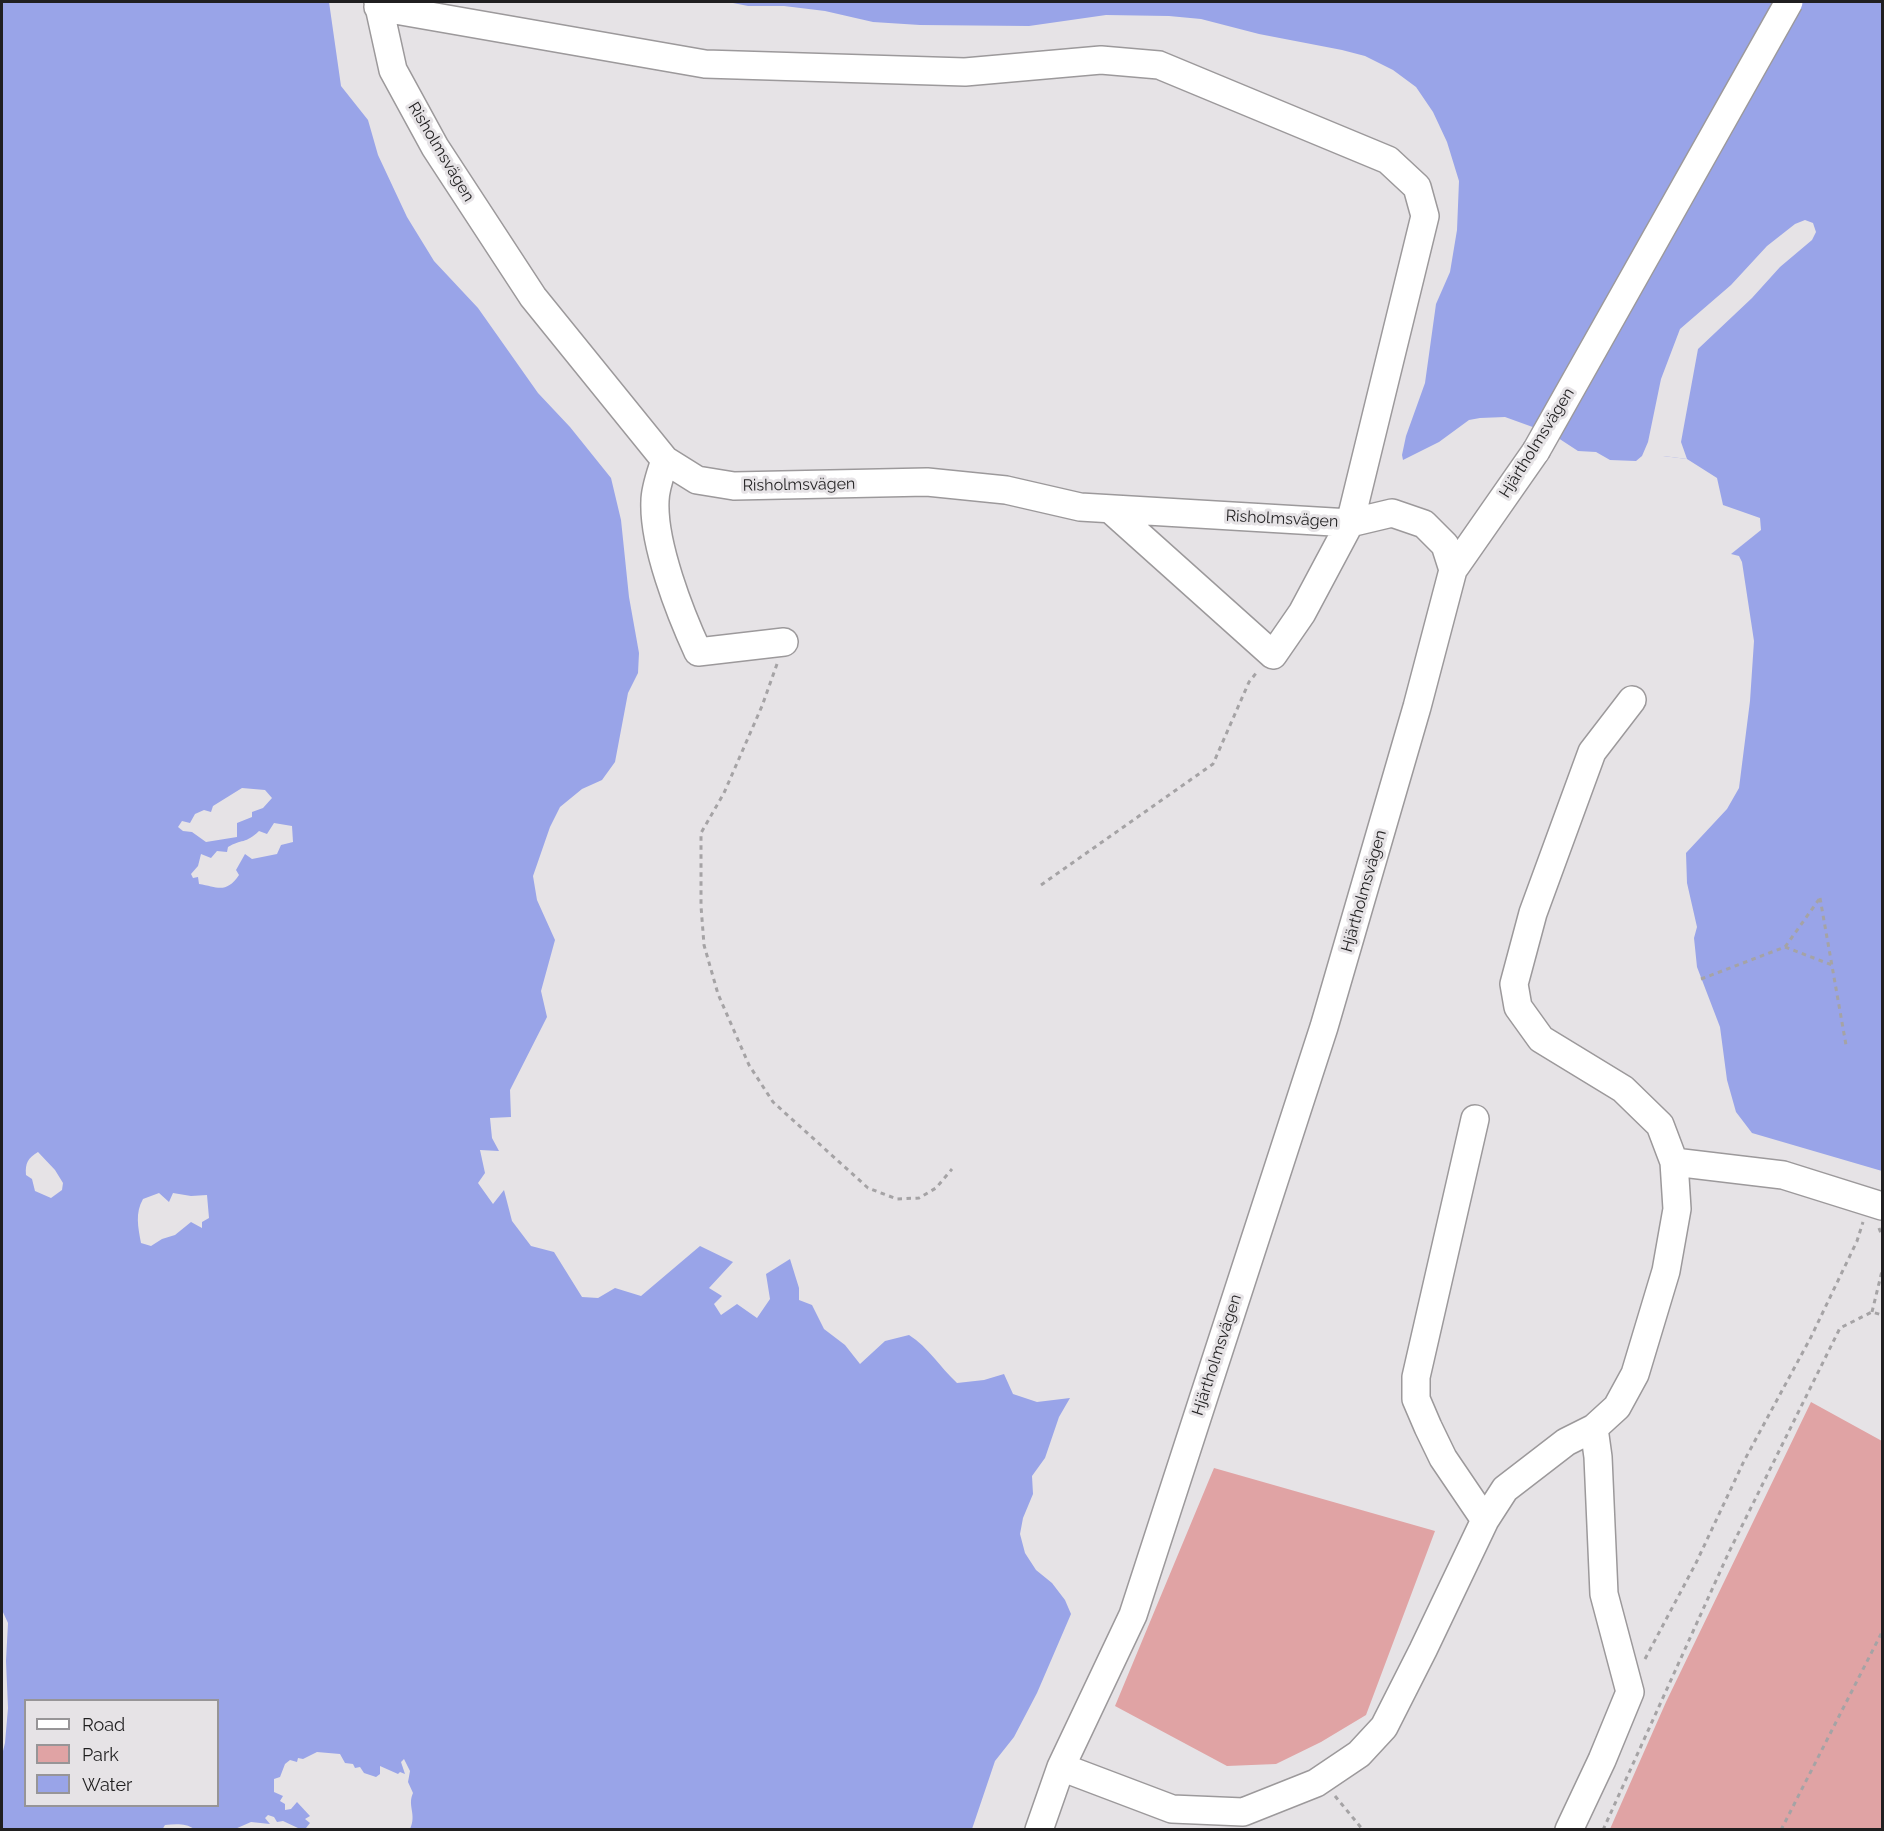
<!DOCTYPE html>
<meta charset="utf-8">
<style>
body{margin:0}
#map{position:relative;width:1884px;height:1831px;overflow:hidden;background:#e6e3e6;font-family:Raleway,sans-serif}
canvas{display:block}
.frame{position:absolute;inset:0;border:3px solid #201f20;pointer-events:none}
.legend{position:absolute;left:24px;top:1699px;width:195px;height:108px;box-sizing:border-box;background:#e6e3e6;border:2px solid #979597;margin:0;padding:8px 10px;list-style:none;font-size:18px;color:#201f20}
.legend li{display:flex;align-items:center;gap:12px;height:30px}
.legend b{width:30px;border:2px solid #979597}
</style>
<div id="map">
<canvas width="1884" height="1831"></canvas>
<div class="frame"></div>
<ul class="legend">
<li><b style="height:8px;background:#fff"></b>Road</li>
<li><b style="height:16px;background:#e0a3a4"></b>Park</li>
<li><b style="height:16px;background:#99a4e8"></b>Water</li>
</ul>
</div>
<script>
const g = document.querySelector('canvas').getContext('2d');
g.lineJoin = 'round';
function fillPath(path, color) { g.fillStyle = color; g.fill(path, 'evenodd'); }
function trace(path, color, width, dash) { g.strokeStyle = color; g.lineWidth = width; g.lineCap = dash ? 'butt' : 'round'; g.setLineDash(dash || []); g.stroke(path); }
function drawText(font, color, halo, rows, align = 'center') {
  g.font = font + ' Raleway,sans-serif'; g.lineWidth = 6; g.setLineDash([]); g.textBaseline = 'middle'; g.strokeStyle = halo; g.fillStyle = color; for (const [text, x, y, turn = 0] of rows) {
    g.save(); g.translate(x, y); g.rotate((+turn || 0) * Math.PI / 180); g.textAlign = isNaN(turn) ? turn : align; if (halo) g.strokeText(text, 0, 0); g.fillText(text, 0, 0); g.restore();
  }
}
fillPath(new Path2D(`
 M 1811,1402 L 1882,1441 L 1882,1829 L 1610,1829 L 1666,1702 Z
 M 1214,1468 L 1435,1531 L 1366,1715 L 1321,1742 L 1276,1764 L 1227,1766 L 1115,1706 Z`), '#e0a3a4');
fillPath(new Path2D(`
 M 2,2 L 329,2 L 341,86 L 368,120 L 378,155 L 407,217 L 434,261 L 478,308 L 538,393 L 570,427 L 611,478 L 621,520 L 629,597 L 639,653 L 638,673 L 628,693 L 615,762 L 602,780 L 582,789 L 560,807 L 550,827 L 533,876 L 537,900 L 555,940 L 541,991 L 547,1017 L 510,1090 L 511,1117 L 490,1118 L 492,1138 L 499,1151 L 480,1150 L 485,1173 L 478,1183 L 493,1204 L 504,1190 L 512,1221 L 531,1246 L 554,1252 L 582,1297 L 598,1298 L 615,1288 L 641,1296 L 700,1246 L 733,1262 L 709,1288 L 722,1296 L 714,1304 L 721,1315 L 737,1304 L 757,1318 L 770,1299 L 766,1274 L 790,1259 L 799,1288 L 799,1300 L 812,1305 L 824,1329 L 845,1345 L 860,1364 L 885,1341 L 909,1335 C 929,1348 939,1366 957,1383 L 984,1380 L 1004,1374 L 1013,1394 L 1037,1402 L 1070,1398 L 1059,1417 L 1045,1458 L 1032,1476 L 1033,1494 L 1023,1518 L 1020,1534 L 1025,1553 L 1036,1570 L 1052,1583 L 1065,1600 L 1071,1614 L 1037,1693 L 1014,1737 L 995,1761 L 972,1829 L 410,1829 C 417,1814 407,1806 413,1793 L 408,1782 L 410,1771 L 404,1759 L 401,1762 L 405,1774 L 400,1772 L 398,1774 L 380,1766 L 380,1774 L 376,1777 L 364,1773 L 360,1767 L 355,1768 L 353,1764 L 345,1763 L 340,1754 L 317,1752 L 303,1759 L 298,1758 L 297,1762 L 290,1760 L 285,1764 L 280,1777 L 274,1779 L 274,1792 L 283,1796 L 280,1801 L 285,1804 L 285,1810 L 291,1809 L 297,1802 L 310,1816 L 305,1819 L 310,1823 L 306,1828 L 298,1828 L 283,1821 L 277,1822 L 274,1817 L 268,1815 L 265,1818 L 270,1824 L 251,1822 L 235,1829 L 194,1829 C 186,1823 175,1824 165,1825 L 162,1830 L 2,1829 L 2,1755 L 5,1743 L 8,1708 L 6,1661 L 8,1623 L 2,1610 ZM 242,788 L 265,790 L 272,798 L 263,808 L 252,812 L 252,817 L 237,823 L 237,837 L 206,842 L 192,832 L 183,831 L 178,827 L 182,821 L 190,823 L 195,814 L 204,810 L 211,812 L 213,806 ZM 274,823 L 292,826 L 293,842 L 281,845 L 277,854 L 252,859 L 245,854 L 236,870 L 239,875 C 226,894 218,887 199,884 L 198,877 L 193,878 L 191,874 L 198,866 L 201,854 L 211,858 L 217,851 L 227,852 L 228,847 C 241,839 246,844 259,831 L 267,834 ZM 38,1152 L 55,1170 L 63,1183 L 62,1190 L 51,1198 L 35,1191 L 32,1179 L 26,1175 C 25,1163 28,1158 38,1152 ZM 159,1193 L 169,1202 L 173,1193 L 191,1196 L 207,1195 L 209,1218 L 202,1222 L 202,1228 L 191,1222 L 175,1235 L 162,1239 L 151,1246 L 141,1243 C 138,1227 135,1213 143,1199 ZM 26,1700 L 218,1700 L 218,1806 L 26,1806 Z
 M 728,2 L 1882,2 L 1882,1171 L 1752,1133 L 1736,1112 L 1727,1080 L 1720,1027 L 1697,967 L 1694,938 L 1697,927 L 1687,883 L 1686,853 L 1727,809 L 1739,788 L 1750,701 L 1754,641 L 1742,562 L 1739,556 L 1731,554 L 1761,530 L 1760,518 L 1723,505 L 1717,478 L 1687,459 L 1663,456 L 1642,456 L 1636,461 L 1610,460 L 1596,452 L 1578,451 L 1552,434 L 1505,417 L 1480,418 L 1469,420 L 1439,442 L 1403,460 L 1402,455 L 1406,436 L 1425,383 L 1436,304 L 1450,272 L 1457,230 L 1459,181 L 1447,142 L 1433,112 L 1416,87 L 1393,70 L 1365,56 L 1342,50 L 1259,34 L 1201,19 L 1169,16 L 1106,15 L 1029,26 L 920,25 L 873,22 L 825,11 L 784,6 L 748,6 Z`), '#99a4e8');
fillPath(new Path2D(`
 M 1805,220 L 1813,223 L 1816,232 L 1812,240 L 1780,267 L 1752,298 L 1698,349 L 1681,442 L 1687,459 L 1663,456 L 1642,456 L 1648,442 L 1661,379 L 1680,329 L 1731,285 L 1767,246 L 1795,224 Z`), '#e6e3e6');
const minor = new Path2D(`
 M 378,2 L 393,70 L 435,147 L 533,297 L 665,460 L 697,480 L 734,486 L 927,482 L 1006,490 L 1080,507 L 1350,523 L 1392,513 L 1424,524 L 1445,545 L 1453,570
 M 378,7 L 705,64 L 965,72 L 1101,60 L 1159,65 L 1388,160 L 1417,187 L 1425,216 L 1350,523 L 1302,613 L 1273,655 L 1110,509
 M 665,460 C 661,473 655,488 655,501 C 653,544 680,613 698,652 L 784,642
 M 1475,1119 L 1416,1377 L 1416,1399 L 1428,1427 L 1443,1458 L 1485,1520
 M 1674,1162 L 1783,1175 L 1882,1206
 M 1061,1767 L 1172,1809 L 1243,1812 L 1316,1783 L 1359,1754 L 1384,1727 L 1423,1650 L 1485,1520 L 1505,1489 L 1566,1442 L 1594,1428 L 1617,1407 L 1635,1374 L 1666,1271 L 1677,1209 L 1674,1162 L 1660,1125 L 1623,1089 L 1541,1039 L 1518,1007 L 1514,984 L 1533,913 L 1592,752 L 1632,700
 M 1039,1830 L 1061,1767 L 1133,1615 L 1324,1027 L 1417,707 L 1453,570 L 1536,451
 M 1569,1830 L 1602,1760 L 1630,1692 L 1604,1594 L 1598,1457 L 1594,1428`);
trace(minor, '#9c999b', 30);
trace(new Path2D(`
 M 777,664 L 762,706 L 724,793 L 701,833 L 701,906 L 704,945 L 718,994 L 749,1065 L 773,1102 L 868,1188 L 897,1199 L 919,1198 L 936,1188 L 952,1169
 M 1041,885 L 1213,764 L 1249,682 L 1257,672
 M 1820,898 L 1846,1045
 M 1785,947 L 1832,965
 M 1701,979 L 1785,947 L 1820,898
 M 1879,1228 L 1882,1236
 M 1872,1312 L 1882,1271
 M 1645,1659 L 1696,1563 L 1744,1461 L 1811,1337 L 1857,1241 L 1863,1222
 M 1335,1796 L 1363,1830
 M 1603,1830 L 1729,1552 L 1840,1328 L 1872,1312 L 1882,1315
 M 1781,1830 L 1882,1632`), '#a5a3a5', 3, [4.5, 4.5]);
trace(minor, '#fff', 27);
const minorBridge = new Path2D(`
 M 1536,451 L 1789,2`);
trace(minorBridge, '#9c999b', 30, []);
trace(minorBridge, '#fff', 27);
drawText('16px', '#201f20', '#e6e3e6', [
 ["Risholmsvägen",441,152,59],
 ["Hjärtholmsvägen",1537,443,-58],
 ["Risholmsvägen",799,485,-1],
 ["Risholmsvägen",1282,519,3],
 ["Hjärtholmsvägen",1364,891,-74],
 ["Hjärtholmsvägen",1217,1355,-72]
]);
</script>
